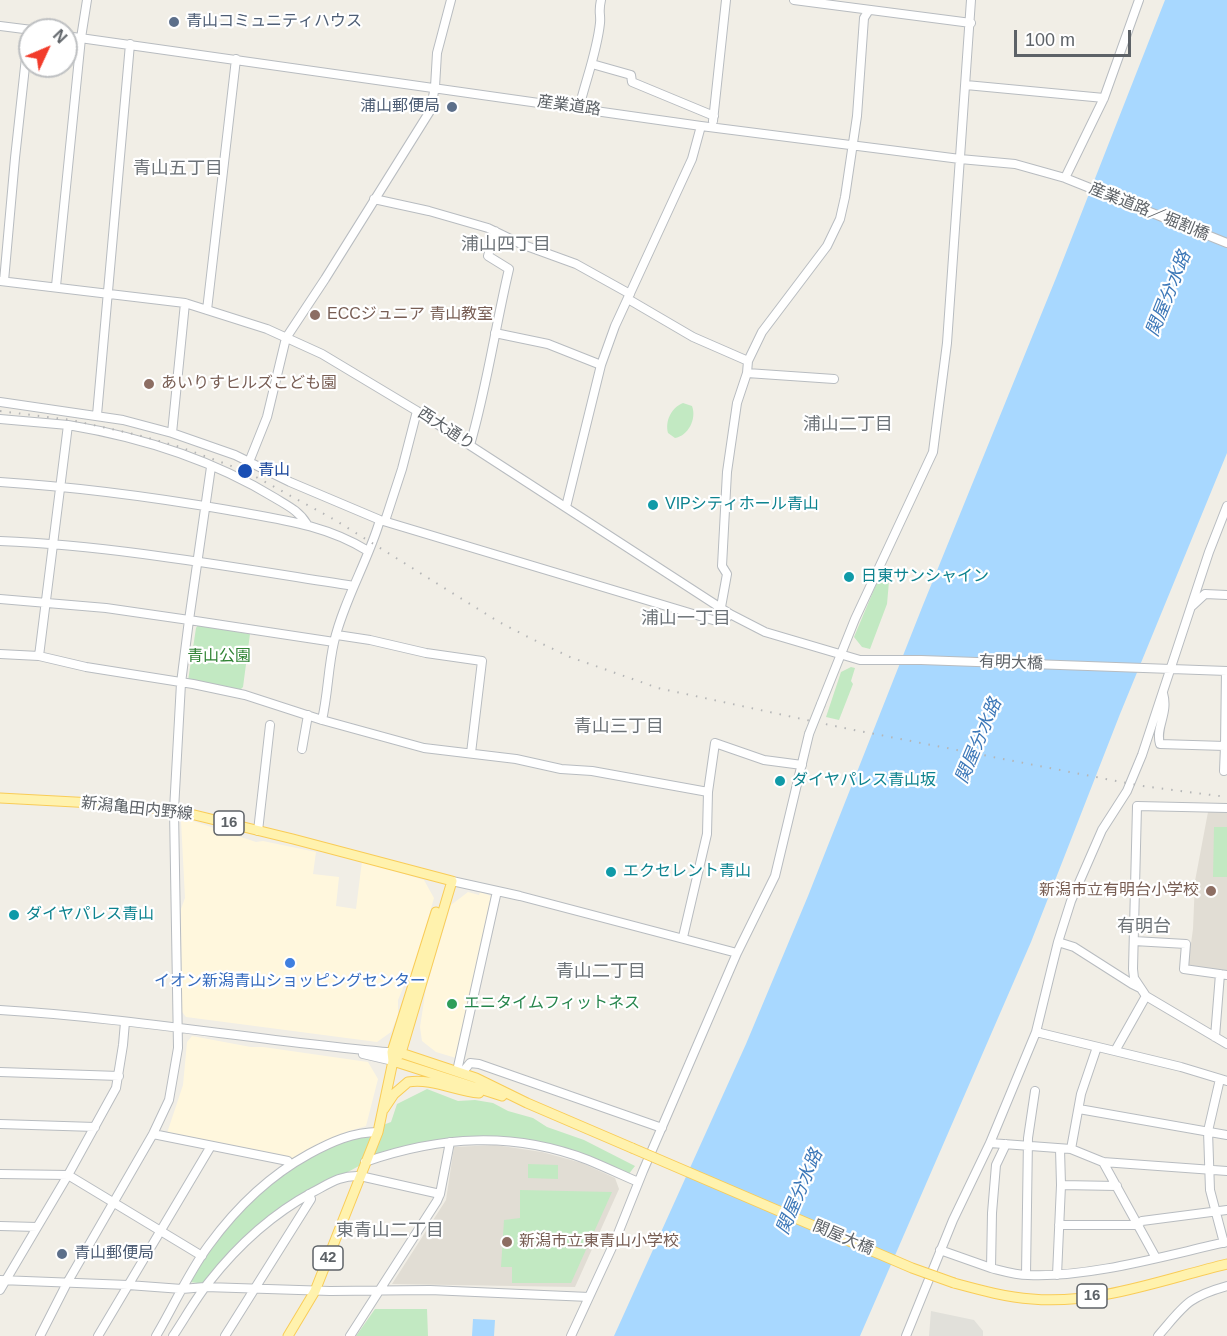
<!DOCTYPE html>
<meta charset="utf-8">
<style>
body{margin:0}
#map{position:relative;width:1227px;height:1336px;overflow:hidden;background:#f1eee6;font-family:Helvetica,sans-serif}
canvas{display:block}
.north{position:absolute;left:18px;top:18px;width:60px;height:60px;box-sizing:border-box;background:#fff;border:2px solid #bec0c2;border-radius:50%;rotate:46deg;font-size:16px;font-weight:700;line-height:24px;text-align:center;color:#5d6267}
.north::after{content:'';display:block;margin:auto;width:21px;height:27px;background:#f23b2a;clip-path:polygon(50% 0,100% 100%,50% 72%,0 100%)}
.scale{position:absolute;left:1014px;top:30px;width:117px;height:27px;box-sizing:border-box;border:3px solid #5d6267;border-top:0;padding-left:8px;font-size:18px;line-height:21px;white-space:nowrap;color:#5d6267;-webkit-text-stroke:4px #fff;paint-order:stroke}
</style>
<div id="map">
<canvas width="1227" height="1336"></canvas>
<div class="north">N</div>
<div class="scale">100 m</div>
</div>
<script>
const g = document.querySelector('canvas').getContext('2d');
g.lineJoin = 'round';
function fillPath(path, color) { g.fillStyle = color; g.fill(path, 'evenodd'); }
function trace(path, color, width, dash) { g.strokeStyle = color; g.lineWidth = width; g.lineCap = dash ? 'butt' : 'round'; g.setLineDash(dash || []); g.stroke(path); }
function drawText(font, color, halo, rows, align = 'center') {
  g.font = font + ' Helvetica,"Noto Sans JP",sans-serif'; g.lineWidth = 4.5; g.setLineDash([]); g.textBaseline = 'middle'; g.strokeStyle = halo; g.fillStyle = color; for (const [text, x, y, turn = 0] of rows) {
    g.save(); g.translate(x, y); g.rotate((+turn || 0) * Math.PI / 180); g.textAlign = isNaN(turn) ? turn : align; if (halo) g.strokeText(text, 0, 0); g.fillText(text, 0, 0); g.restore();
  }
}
fillPath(new Path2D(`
 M 184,818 L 256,842 L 263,841 L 316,852 L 313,874 L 339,877 L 336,906 L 356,909 L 362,861 L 424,880 L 434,898 L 413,972 L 406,981 L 398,1000 L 398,1015 L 391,1032 L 377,1042 L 186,1017 L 182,1012 L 181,909 L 185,898 L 181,821 Z
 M 468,892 L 479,895 L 480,892 L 491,896 L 456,1058 L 436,1052 L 422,1041 L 420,1027 L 426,988 L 451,905 Z
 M 192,1036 L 251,1047 L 263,1047 L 368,1062 L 378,1079 L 366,1126 L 346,1132 L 290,1160 L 167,1133 L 183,1085 L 187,1042 Z`), '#fff7dd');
fillPath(new Path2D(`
 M 931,1311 L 974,1320 L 983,1331 L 983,1336 L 929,1336 Z`), '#e1e0da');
fillPath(new Path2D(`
 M 1208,812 L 1227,812 L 1227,972 L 1188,965 L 1193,929 L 1195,881 Z
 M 495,1145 L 542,1152 L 582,1163 L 615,1178 L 619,1189 L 575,1287 L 392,1284 L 446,1200 L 454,1147 Z`), '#e1ddd4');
fillPath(new Path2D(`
 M 683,403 L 692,406 C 697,419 688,436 675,438 L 668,433 C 665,421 671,408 683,403 Z
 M 890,570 L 887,604 L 870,649 L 862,647 L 854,637 L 878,580 Z
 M 198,625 L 250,634 L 243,687 L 240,690 L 188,681 L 196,628 Z
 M 851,667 L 855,668 L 851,681 L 853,684 L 839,720 L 826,717 L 841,672 Z
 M 1214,827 L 1227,827 L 1227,877 L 1213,877 Z
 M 427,1089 L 458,1101 L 475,1100 L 493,1103 L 508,1111 L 533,1118 L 547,1127 L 584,1140 L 635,1166 L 628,1175 L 565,1151 L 474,1138 L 426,1142 L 383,1153 L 296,1200 L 205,1284 L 190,1282 L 216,1238 L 260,1193 L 281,1176 L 309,1158 L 351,1137 L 391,1122 L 397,1104 Z
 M 528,1164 L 558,1165 L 558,1179 L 528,1178 Z
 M 520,1190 L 612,1192 L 571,1283 L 512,1283 L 512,1267 L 501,1267 L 504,1220 L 520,1218 Z
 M 375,1309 L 427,1309 L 428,1336 L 356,1336 Z`), '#c2e9c2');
fillPath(new Path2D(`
 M 1165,0 L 1227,0 L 1227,453 L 1120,714 L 1031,942 L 860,1336 L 614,1336 L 746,1044 L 808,896 L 923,605 L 1056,278 Z
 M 473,1319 L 495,1320 L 494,1336 L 472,1336 Z`), '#a8d8ff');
const minor = new Path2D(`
 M 794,0 L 971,23
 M 0,26 L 32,30
 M 66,36 L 701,126 L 960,159 L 1015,164 L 1065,178 L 1227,243
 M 592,64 L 631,75 L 632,82 L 714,116
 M 966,85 L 1104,98
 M 579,108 C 586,79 597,52 600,23 C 601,14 598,13 601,0
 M 713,121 L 726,0
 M 1065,178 L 1104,98 L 1139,0
 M 374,199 L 429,211 L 488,228 L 521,244 L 576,264 L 630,294
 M 0,281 L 185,303 L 267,329 L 322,354 L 417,411 L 730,614 L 765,632 L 860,660 L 921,660 L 1227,671
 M 4,281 L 15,158 L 29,30
 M 56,286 L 81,38 L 87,0
 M 628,299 L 693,337 L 748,361
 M 207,310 L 236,59
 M 495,333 L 548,344 L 601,365
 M 747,373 L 834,379
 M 0,402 L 123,420 L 172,433 L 235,455 L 290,482 L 380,520 L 713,620 L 724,621 L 730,614
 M 97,415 L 130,44
 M 0,419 L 68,425 L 39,656
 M 68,425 C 140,437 213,460 275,498 C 288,506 299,511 307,524
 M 172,433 L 185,303
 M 470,445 C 487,387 495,328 509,269 L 488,256 L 495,231
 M 249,462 L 267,417 L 286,338 L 325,279 L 430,111 L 435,87 L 437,53 L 451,0
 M 0,482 C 77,487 153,497 228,510 C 277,519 325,524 368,551
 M 566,507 L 601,365 L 615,326 L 692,159 L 701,126
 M 385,521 L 402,469 L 417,411
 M 0,541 C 119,546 236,568 354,586
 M 0,599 L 106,608 L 189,620 L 211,467
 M 1192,606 L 1205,594 L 1227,595
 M 721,607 L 727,574 L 722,566 L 727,472 L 737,403 L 747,373 L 748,361 L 762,332 L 827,246 L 840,219 L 845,197 L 857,116 L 864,18 L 869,10
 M 337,635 L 370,640 L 426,653 L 482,661 L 471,753
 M 0,654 L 39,656 L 86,667 L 193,684 L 245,695 L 322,720 L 424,748 L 516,759 L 561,769 L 592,771 L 708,792
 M 1163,693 C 1169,714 1155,727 1160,744 L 1225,746 L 1226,671
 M 821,704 L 855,619 L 933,452 L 947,343 L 971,0
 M 322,720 C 328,694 328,668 334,642 C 344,600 368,561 380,520
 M 302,749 L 308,715
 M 1224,771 L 1225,746 L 1227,746
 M 1227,808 L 1137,806 L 1133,969 L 1134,978 L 1146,996 L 1227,1044
 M 258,831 L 270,725
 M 452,881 L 520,896 L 737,953
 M 683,937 L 707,834 L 708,792 L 715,743 L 764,760 L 802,765
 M 1134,941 L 1186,944 L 1184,969 L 1227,975
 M 1058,942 L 1074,947 L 1132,984 L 1140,988
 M 0,1010 C 133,1018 265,1042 398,1053
 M 1036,1032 L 1181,1067 L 1227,1081
 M 1215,1037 L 1220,974
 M 1115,1051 L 1146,996
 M 363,1054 L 393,1061
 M 457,1071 L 497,891
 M 0,1072 L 119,1076
 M 462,1073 L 470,1063 L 479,1064 L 662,1128
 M 1220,1079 L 1208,1131 L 1210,1190 L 1224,1243
 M 1079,1109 L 1227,1135
 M 0,1124 L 95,1127
 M 153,1134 L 288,1161 L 290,1165
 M 990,1143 L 1071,1149 L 1103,1162 L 1227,1171
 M 1006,1144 L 996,1165 L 992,1213 L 991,1268 C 1003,1271 1016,1275 1028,1275 C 1089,1278 1167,1255 1227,1242
 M 1071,1149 L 1081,1094 L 1097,1047
 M 365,1162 C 440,1136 513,1131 588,1160 C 605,1167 622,1175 638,1182
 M 1103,1162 L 1156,1258
 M 0,1174 L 68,1175 L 202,1256
 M 1061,1185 L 1117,1186
 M 1059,1225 L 1138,1225 L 1142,1221 L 1227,1210
 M 0,1226 L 37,1227
 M 940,1250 L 991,1268
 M 1026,1275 L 1028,1138 L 1035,1091
 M 1057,1275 L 1061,1185 L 1060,1149
 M 0,1280 L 128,1285 L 182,1289 L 205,1287 L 330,1291 L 430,1290 L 589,1297
 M 0,1290 L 68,1175 L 116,1088 L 123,1045 L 125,1022
 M 40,1336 L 67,1283 L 153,1134 L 169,1100 L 178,1048 L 174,810 L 181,683 L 189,620 L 334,642
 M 98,1336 L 211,1146
 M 156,1336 C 174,1306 188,1273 209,1245 C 236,1208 269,1176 309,1154 C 331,1142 353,1132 378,1132
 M 173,1336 C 185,1318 196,1298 209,1282 C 238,1245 272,1214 313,1192 C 330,1183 341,1175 360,1176 L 440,1194
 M 225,1336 L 311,1199 L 309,1194
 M 350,1336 L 437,1201 L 440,1194 L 450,1142
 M 571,1336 L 615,1241 L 643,1171 L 737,953 L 775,876 L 809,734
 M 906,1336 L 953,1220 L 990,1143 L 1036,1032 L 1058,942 L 1071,901 L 1102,830 L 1127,791 L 1142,755 L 1209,552 L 1227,506
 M 1158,1336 C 1184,1306 1187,1297 1227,1286`);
const major = new Path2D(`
 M 0,798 L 112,804 L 174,810 L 293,839 L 452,881 L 401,1053 L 393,1061 L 378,1132 L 315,1291 L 288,1336
 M 401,1053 L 476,1078 L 527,1103 L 632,1148
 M 393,1061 L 392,1052 L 436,912
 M 393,1061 L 502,1096
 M 384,1109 L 394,1094 L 408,1082 C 431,1078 456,1091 479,1093
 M 954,1283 C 980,1290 1005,1297 1032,1299 C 1097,1305 1164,1279 1227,1264`);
trace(minor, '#b8bcc0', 10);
trace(major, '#f9cc57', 11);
trace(minor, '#fff', 8);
trace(major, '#fff2ad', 9);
trace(new Path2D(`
 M 0,411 L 71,420 L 138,435 L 180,447 L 245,471 L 335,520 L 499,622 L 532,639 L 570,657 L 658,688 L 844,728 L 1142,786 L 1227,797`), '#b5b6b7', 2, [1.5, 8]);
const minorBridge = new Path2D(`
 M 809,734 L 821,704`);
const majorBridge = new Path2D(`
 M 632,1148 L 912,1268 L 954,1283`);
trace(minorBridge, '#b8bcc0', 10, []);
trace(majorBridge, '#f9cc57', 11, []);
trace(minorBridge, '#fff', 8);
trace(majorBridge, '#fff2ad', 9);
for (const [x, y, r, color] of [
 [174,22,6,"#5c6f8a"],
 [452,107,6,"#5c6f8a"],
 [315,315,6,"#8d6e63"],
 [149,384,6,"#8d6e63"],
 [245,471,8,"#1a4fb4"],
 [653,505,6,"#0f9aa8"],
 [849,577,6,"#0f9aa8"],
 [780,781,6,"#0f9aa8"],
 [611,872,6,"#0f9aa8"],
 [1211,891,6,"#8d6e63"],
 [14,915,6,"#0f9aa8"],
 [290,963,6,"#3f7fe0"],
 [452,1004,6,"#2e9e5b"],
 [507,1242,6,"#8d6e63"],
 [62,1254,6,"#5c6f8a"]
]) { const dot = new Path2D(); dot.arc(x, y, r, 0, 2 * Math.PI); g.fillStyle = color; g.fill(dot); trace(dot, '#fff', 2); }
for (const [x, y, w] of [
 [229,823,30],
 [328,1258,30],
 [1092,1296,30]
]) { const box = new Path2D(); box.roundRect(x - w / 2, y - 12, w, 24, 4.5); g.fillStyle = '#fff'; g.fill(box); trace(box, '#5d6267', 1.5); }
drawText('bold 15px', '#5d6267', null, [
 ["16",229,823],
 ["42",328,1258],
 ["16",1092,1296]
]);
drawText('16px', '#4e5e75', '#fff', [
 ["青山コミュニティハウス",186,22],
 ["浦山郵便局",440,107,"right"],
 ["青山郵便局",74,1254]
], 'left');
drawText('16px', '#5d6267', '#fff', [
 ["産業道路",569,106,8],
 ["産業道路／堀割橋",1149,212,22],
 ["西大通り",446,429,33],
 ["有明大橋",1011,663,2],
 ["新潟亀田内野線",137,809,6],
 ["関屋大橋",843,1238,23]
]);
drawText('16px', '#785e54', '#fff', [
 ["ECCジュニア 青山教室",327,315],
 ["あいりすヒルズこども園",161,384],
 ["新潟市立有明台小学校",1199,891,"right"],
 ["新潟市立東青山小学校",519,1242]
], 'left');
drawText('16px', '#164399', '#fff', [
 ["青山",258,471]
], 'left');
drawText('16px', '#0d838f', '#fff', [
 ["VIPシティホール青山",665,505],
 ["日東サンシャイン",861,577],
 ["ダイヤパレス青山坂",792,781],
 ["エクセレント青山",623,872],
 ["ダイヤパレス青山",26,915]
], 'left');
drawText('16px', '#308334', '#fff', [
 ["青山公園",219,657]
]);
drawText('16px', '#366cbe', '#fff', [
 ["イオン新潟青山ショッピングセンター",290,982]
]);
drawText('16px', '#27864d', '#fff', [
 ["エニタイムフィットネス",464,1004]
], 'left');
drawText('18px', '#6e7479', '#fff', [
 ["青山五丁目",178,169],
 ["浦山四丁目",506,245],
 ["浦山二丁目",848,425],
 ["浦山一丁目",686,619],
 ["青山三丁目",619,727],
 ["有明台",1144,927],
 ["青山二丁目",601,972],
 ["東青山二丁目",390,1231]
]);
drawText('italic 18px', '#3d78b8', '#fff', [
 ["関屋分水路",1169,294,-68],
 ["関屋分水路",979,741,-67],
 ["関屋分水路",800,1192,-67]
]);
</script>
